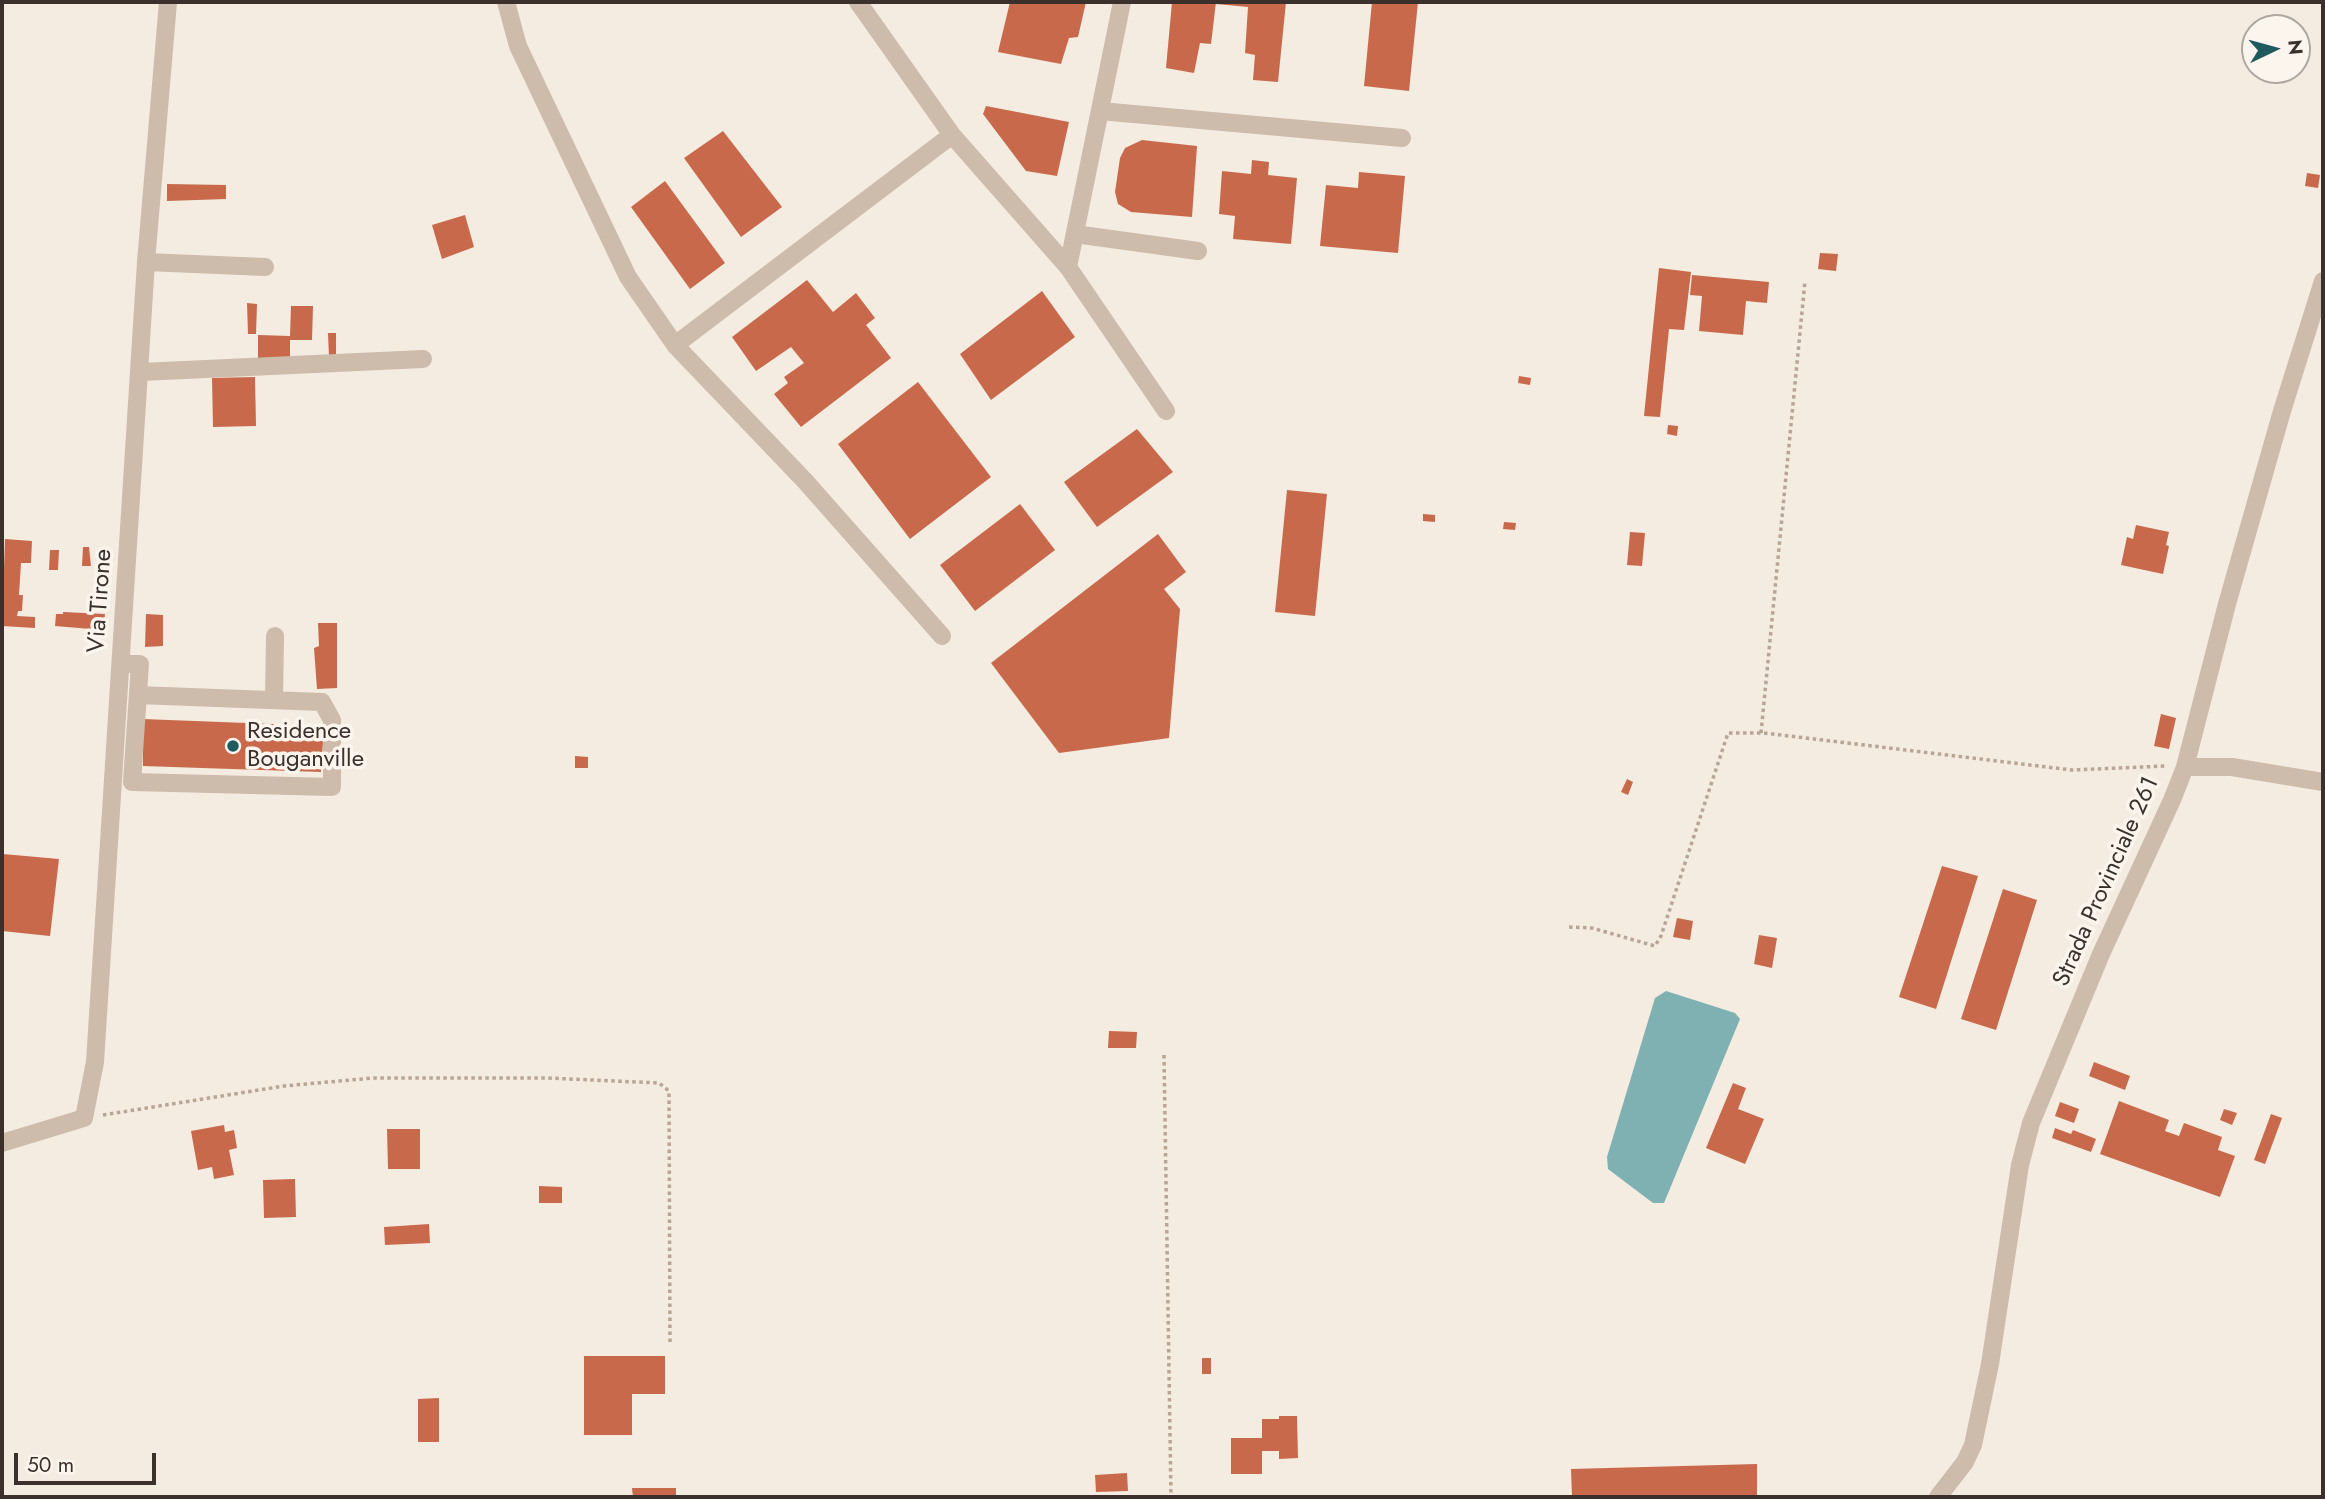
<!DOCTYPE html>
<style>
body{margin:0}
#map{position:relative;width:2325px;height:1499px;overflow:hidden;background:#f4ebe1;font-family:Jost,sans-serif}
canvas{display:block}
.frame{position:absolute;inset:0;border:4px solid #3b302b;pointer-events:none}
.north{position:absolute;left:2241px;top:14px;width:70px;height:70px;box-sizing:border-box;background:#fbf5ee;border:2px solid #aea6a0;border-radius:50%;rotate:85deg;font-size:19px;font-weight:700;line-height:28px;text-align:center;color:#3b302b}
.north::after{content:'';display:block;margin:auto;width:24px;height:32px;background:#1f5a5e;clip-path:polygon(50% 0,100% 100%,50% 72%,0 100%)}
.scale{position:absolute;left:14px;top:1453px;width:142px;height:32px;box-sizing:border-box;border:4px solid #3b302b;border-top:0;padding-left:9px;font-size:21px;line-height:24px;white-space:nowrap;color:#3b302b;-webkit-text-stroke:5px #fbf5ee;paint-order:stroke}
</style>
<div id="map">
<canvas width="2325" height="1499"></canvas>
<div class="frame"></div>
<div class="north">N</div>
<div class="scale">50 m</div>
</div>
<script>
const g = document.querySelector('canvas').getContext('2d');
g.lineJoin = 'round';
function fillPath(path, color) { g.fillStyle = color; g.fill(path, 'evenodd'); }
function trace(path, color, width, dash) { g.strokeStyle = color; g.lineWidth = width; g.lineCap = dash ? 'butt' : 'round'; g.setLineDash(dash || []); g.stroke(path); }
function drawText(font, color, halo, rows, align = 'center') {
  g.font = font + ' Jost,sans-serif'; g.lineWidth = 7; g.setLineDash([]); g.textBaseline = 'middle'; g.strokeStyle = halo; g.fillStyle = color; for (const [text, x, y, turn = 0] of rows) {
    g.save(); g.translate(x, y); g.rotate((+turn || 0) * Math.PI / 180); g.textAlign = isNaN(turn) ? turn : align; if (halo) g.strokeText(text, 0, 0); g.fillText(text, 0, 0); g.restore();
  }
}
fillPath(new Path2D(`
 M 1666,991 L 1735,1013 L 1740,1019 L 1664,1203 L 1653,1203 L 1608,1169 L 1607,1157 L 1655,998 Z`), '#7fb0b2');
fillPath(new Path2D(`
 M 1010,2 L 1086,2 L 1078,37 L 1069,38 L 1061,64 L 998,52 Z
 M 1172,2 L 1216,2 L 1211,44 L 1200,43 L 1194,73 L 1166,68 Z
 M 1216,2 L 1286,2 L 1278,82 L 1253,80 L 1255,55 L 1245,53 L 1248,7 L 1216,4 Z
 M 1372,2 L 1418,2 L 1409,91 L 1364,86 Z
 M 986,106 L 1069,122 L 1057,176 L 1026,171 L 983,114 Z
 M 723,131 L 782,207 L 741,237 L 684,158 Z
 M 1142,140 L 1197,146 L 1192,217 L 1131,212 L 1118,204 L 1115,192 L 1120,158 L 1125,148 Z
 M 1252,160 L 1269,162 L 1268,175 L 1297,178 L 1291,244 L 1233,239 L 1235,216 L 1219,214 L 1222,171 L 1251,174 Z
 M 1359,172 L 1405,176 L 1398,253 L 1320,246 L 1326,185 L 1358,188 Z
 M 2307,173 L 2320,175 L 2318,188 L 2305,186 Z
 M 665,181 L 725,263 L 690,289 L 631,207 Z
 M 167,184 L 226,185 L 226,199 L 167,201 Z
 M 465,215 L 474,247 L 442,259 L 432,225 Z
 M 1820,253 L 1838,254 L 1836,271 L 1818,269 Z
 M 1659,268 L 1691,272 L 1684,330 L 1669,329 L 1660,417 L 1644,416 Z
 M 1692,275 L 1769,282 L 1767,303 L 1746,301 L 1743,335 L 1699,331 L 1702,296 L 1690,295 Z
 M 807,280 L 833,312 L 856,293 L 875,318 L 866,325 L 891,358 L 801,427 L 774,394 L 788,383 L 784,377 L 804,363 L 791,347 L 756,371 L 732,337 Z
 M 1042,291 L 1075,337 L 991,400 L 960,354 Z
 M 247,303 L 257,304 L 256,334 L 248,334 Z
 M 291,306 L 313,306 L 312,340 L 290,340 L 290,358 L 258,358 L 258,335 L 290,336 Z
 M 328,333 L 336,333 L 336,357 L 329,357 Z
 M 1519,376 L 1531,378 L 1530,385 L 1518,383 Z
 M 255,377 L 256,426 L 213,427 L 212,378 Z
 M 918,382 L 991,477 L 910,539 L 838,444 Z
 M 1668,425 L 1678,426 L 1677,436 L 1667,434 Z
 M 1137,429 L 1173,472 L 1097,527 L 1064,482 Z
 M 1287,490 L 1327,494 L 1315,616 L 1275,612 Z
 M 1020,504 L 1055,550 L 975,611 L 940,565 Z
 M 1423,514 L 1435,515 L 1435,522 L 1423,521 Z
 M 1504,522 L 1516,523 L 1515,530 L 1503,529 Z
 M 2136,525 L 2169,532 L 2166,545 L 2169,546 L 2163,574 L 2121,565 L 2127,537 L 2133,539 Z
 M 1630,532 L 1645,533 L 1642,566 L 1627,565 Z
 M 1158,534 L 1186,572 L 1164,589 L 1180,609 L 1169,738 L 1059,753 L 991,663 Z
 M 5,539 L 32,541 L 31,563 L 21,563 L 19,595 L 23,595 L 22,611 L 18,611 L 17,616 L 35,617 L 35,628 L 2,626 Z
 M 83,547 L 89,547 L 91,566 L 82,566 Z
 M 50,550 L 59,550 L 58,570 L 49,570 Z
 M 63,612 L 105,614 L 103,630 L 55,626 L 56,614 L 63,614 Z
 M 146,614 L 163,615 L 163,646 L 145,647 Z
 M 318,623 L 337,623 L 337,688 L 317,689 L 314,648 L 319,646 Z
 M 2161,714 L 2176,718 L 2169,749 L 2154,746 Z
 M 143,719 L 324,726 L 321,772 L 143,766 Z
 M 575,756 L 588,757 L 588,768 L 575,768 Z
 M 1627,779 L 1633,782 L 1628,795 L 1621,792 Z
 M 3,854 L 59,859 L 50,936 L 2,931 Z
 M 1942,866 L 1978,876 L 1936,1009 L 1899,997 Z
 M 2003,889 L 2037,900 L 1996,1030 L 1961,1019 Z
 M 1677,918 L 1693,921 L 1690,940 L 1673,937 Z
 M 1759,935 L 1777,938 L 1772,968 L 1754,964 Z
 M 1109,1031 L 1137,1032 L 1136,1048 L 1108,1048 Z
 M 2094,1062 L 2130,1076 L 2125,1090 L 2089,1076 Z
 M 1733,1083 L 1746,1088 L 1738,1109 L 1764,1119 L 1745,1164 L 1706,1148 Z
 M 2119,1101 L 2169,1120 L 2165,1131 L 2179,1136 L 2184,1123 L 2222,1137 L 2218,1150 L 2235,1156 L 2220,1197 L 2100,1154 Z
 M 2060,1102 L 2079,1109 L 2074,1123 L 2055,1116 Z
 M 2224,1109 L 2237,1113 L 2232,1125 L 2220,1120 Z
 M 2271,1114 L 2282,1118 L 2265,1164 L 2254,1160 Z
 M 224,1125 L 225,1132 L 234,1130 L 237,1148 L 229,1150 L 234,1175 L 214,1179 L 212,1167 L 198,1170 L 191,1131 Z
 M 2055,1128 L 2071,1134 L 2073,1130 L 2096,1139 L 2091,1152 L 2052,1138 Z
 M 387,1129 L 420,1129 L 420,1169 L 388,1169 Z
 M 295,1179 L 296,1217 L 264,1218 L 263,1180 Z
 M 539,1186 L 562,1187 L 562,1203 L 539,1203 Z
 M 429,1224 L 430,1243 L 385,1245 L 384,1227 Z
 M 584,1356 L 665,1356 L 665,1394 L 632,1394 L 632,1435 L 584,1435 Z
 M 1202,1358 L 1211,1358 L 1211,1374 L 1202,1374 Z
 M 439,1398 L 439,1442 L 418,1442 L 418,1399 Z
 M 1279,1416 L 1297,1416 L 1298,1458 L 1279,1459 L 1279,1451 L 1262,1451 L 1262,1474 L 1231,1474 L 1231,1438 L 1262,1438 L 1262,1419 L 1279,1419 Z
 M 1757,1464 L 1757,1497 L 1572,1497 L 1571,1469 Z
 M 1127,1473 L 1128,1491 L 1096,1492 L 1095,1475 Z
 M 632,1488 L 676,1488 L 676,1497 L 633,1497 Z`), '#c8694b');
trace(new Path2D(`
 M 1761,733 L 1805,281
 M 1569,927 L 1592,928 L 1655,946 L 1661,936 L 1728,733 L 1764,733 L 2072,770 L 2166,766
 M 1164,1055 L 1171,1497
 M 103,1115 L 284,1086 L 373,1078 L 547,1078 L 659,1083 L 669,1091 L 670,1345`), '#b9a596', 3.5, [3.5, 3.5]);
trace(new Path2D(`
 M 506,2 L 518,46 L 628,277 L 675,345 L 805,481 L 942,636
 M 858,2 L 952,135 L 1068,267 L 1166,411
 M 1100,111 L 1402,138
 M 1075,234 L 1198,251
 M 146,262 L 265,267
 M 1068,267 L 1122,2
 M 675,345 L 952,135
 M 141,372 L 423,359
 M 121,664 L 140,664 L 132,782 L 332,787 L 332,720 L 322,702 L 138,695
 M 274,699 L 275,636
 M 2185,767 L 2232,767 L 2323,782
 M 2,1143 L 84,1118 L 95,1062 L 146,262 L 168,2
 M 1938,1497 L 1965,1462 L 1973,1445 L 1990,1364 L 2020,1165 L 2031,1123 L 2101,954 L 2172,800 L 2185,767 L 2227,604 L 2282,411 L 2323,281`), '#cdbbac', 18);
for (const [x, y, r, color] of [
 [233,746,7,"#1f5a5e"]
]) { const dot = new Path2D(); dot.arc(x, y, r, 0, 2 * Math.PI); g.fillStyle = color; g.fill(dot); trace(dot, '#fbf5ee', 2.5); }
drawText('24px', '#3b302b', '#fbf5ee', [
 ["Via Tirone",101,601,-86],
 ["Strada Provinciale 261",2107,882,-66]
]);
drawText('24px', '#3b302b', '#fbf5ee', [
 ["Residence",247,732],
 ["Bouganville",247,760]
], 'left');
</script>
